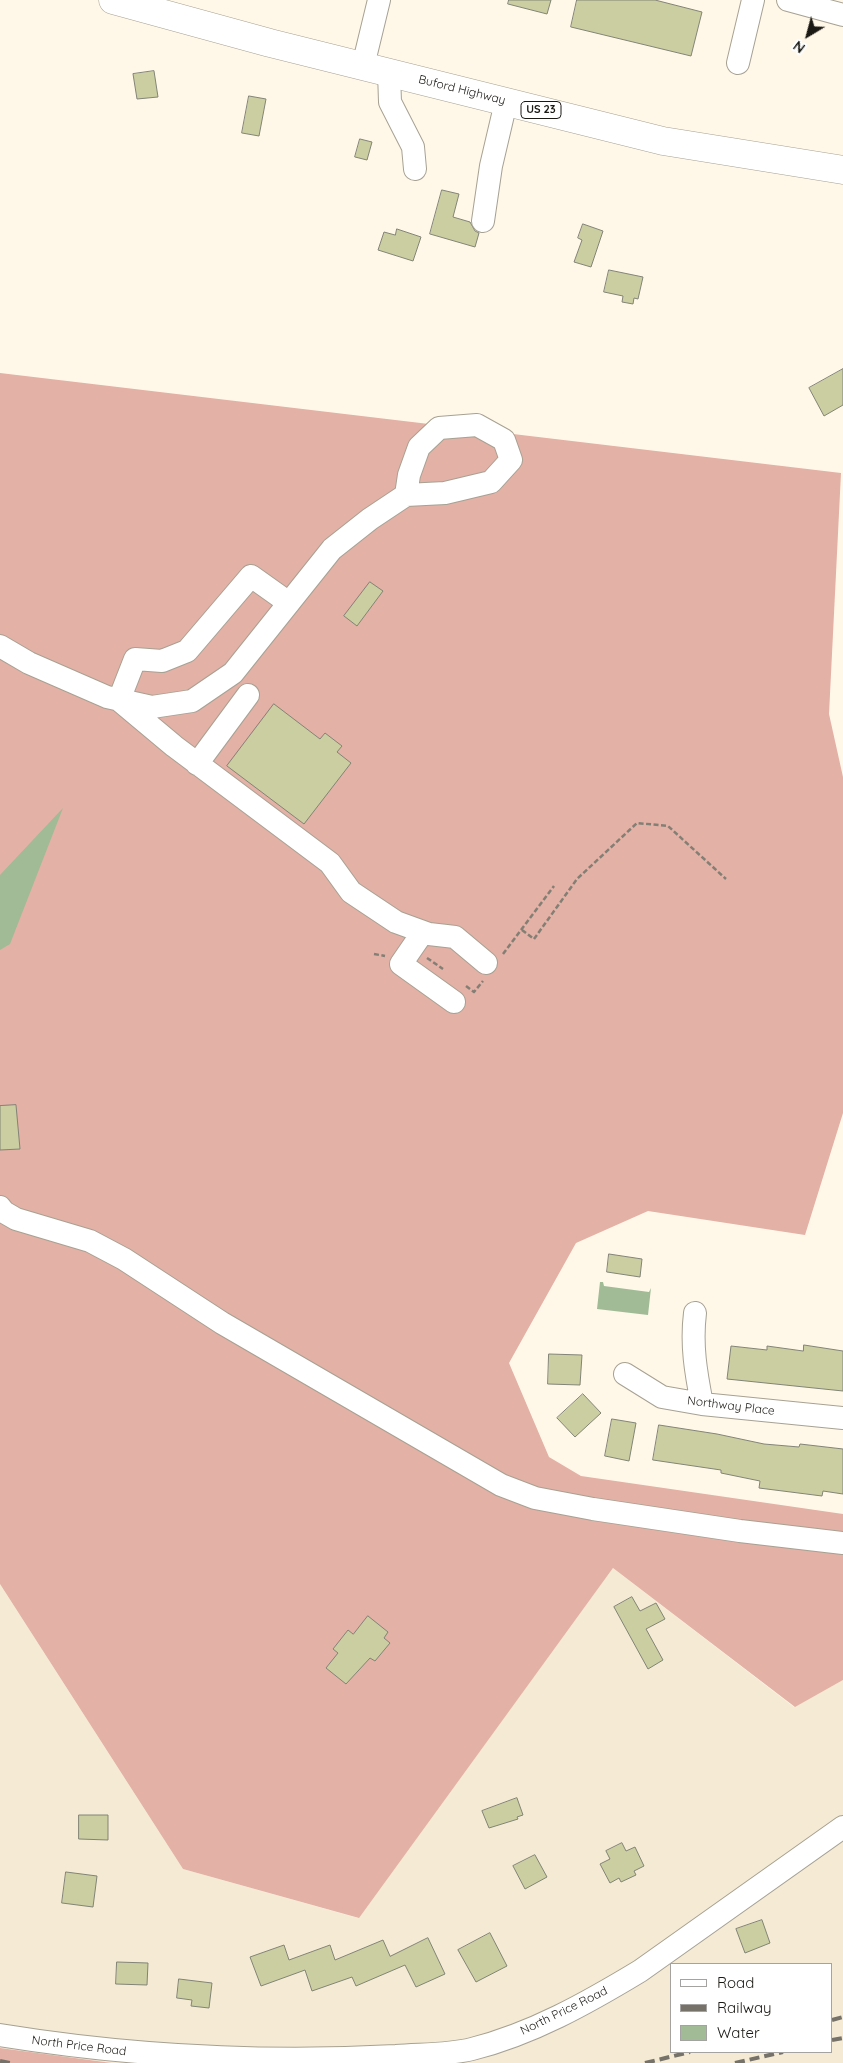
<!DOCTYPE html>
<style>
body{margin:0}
#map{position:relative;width:843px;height:2063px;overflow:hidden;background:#fff8e9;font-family:Quicksand,sans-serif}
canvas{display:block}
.legend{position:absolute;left:670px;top:1963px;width:162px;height:90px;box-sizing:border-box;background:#fff;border:1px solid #a4a3a1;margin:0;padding:6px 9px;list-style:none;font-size:15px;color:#1b1914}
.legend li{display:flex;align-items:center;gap:10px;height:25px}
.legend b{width:25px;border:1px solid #a4a3a1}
.north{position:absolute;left:783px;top:10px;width:50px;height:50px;-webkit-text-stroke:4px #fff;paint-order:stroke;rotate:217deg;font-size:14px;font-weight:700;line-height:20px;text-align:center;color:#1b1914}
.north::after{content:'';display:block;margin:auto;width:18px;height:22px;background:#1b1914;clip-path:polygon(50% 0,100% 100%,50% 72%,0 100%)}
</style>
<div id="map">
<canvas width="843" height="2063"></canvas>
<ul class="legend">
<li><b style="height:6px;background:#fff"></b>Road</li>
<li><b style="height:6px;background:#767269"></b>Railway</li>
<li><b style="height:14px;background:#a0bb96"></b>Water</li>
</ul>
<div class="north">N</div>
</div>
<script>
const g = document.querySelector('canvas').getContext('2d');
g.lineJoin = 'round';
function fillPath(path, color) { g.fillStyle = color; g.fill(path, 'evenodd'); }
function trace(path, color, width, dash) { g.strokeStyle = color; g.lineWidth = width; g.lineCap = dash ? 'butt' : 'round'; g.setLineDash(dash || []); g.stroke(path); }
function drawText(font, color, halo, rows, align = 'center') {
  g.font = font + ' Quicksand,sans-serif'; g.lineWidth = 5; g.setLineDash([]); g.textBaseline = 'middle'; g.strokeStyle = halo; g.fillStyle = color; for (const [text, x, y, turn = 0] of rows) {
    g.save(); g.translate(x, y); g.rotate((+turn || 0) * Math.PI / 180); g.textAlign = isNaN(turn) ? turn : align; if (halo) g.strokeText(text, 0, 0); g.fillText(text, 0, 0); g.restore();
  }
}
fillPath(new Path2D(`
 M 613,1568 L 794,1707 L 843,1680 L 843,2063 L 112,2063 L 0,2048 L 0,1584 L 183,1869 L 358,1918 ZM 672,1964 L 832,1964 L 832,2052 L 672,2052 Z`), '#f5ebd5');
fillPath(new Path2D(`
 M 0,373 L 841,473 L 829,714 L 843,777 L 843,1113 L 805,1235 L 648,1211 L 576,1243 L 509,1363 L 549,1457 L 581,1476 L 843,1514 L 843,1680 L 795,1707 L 613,1568 L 359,1918 L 183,1869 L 0,1584 Z
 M 0,2048 L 112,2063 L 0,2063 Z`), '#e3b1a5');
fillPath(new Path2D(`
 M 63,808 L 10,944 L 0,950 L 0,875 Z
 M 600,1282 L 603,1282 L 604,1286 L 649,1292 L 651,1288 L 648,1315 L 597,1309 Z`), '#a0bb96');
const building = new Path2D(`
 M 509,0 L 551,0 L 547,14 L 508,4 Z
 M 577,0 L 655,0 L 702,12 L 691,56 L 571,27 Z
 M 154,71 L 158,97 L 137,99 L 133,74 Z
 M 249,96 L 266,99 L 259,136 L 242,133 Z
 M 360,139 L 372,142 L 367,160 L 355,157 Z
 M 442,190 L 459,194 L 453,217 L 470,222 L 475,231 L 479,233 L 475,247 L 430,234 Z
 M 583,224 L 603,231 L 591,267 L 574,262 L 582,240 L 578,238 Z
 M 397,229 L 421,237 L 413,261 L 378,250 L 384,232 L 395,235 Z
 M 609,270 L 643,277 L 638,299 L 634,298 L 633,304 L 622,302 L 623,296 L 604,292 Z
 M 843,369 L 843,405 L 824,416 L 809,388 Z
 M 370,582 L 383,591 L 357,626 L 344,616 Z
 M 274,704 L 320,739 L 325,733 L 342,746 L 337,752 L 351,763 L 304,824 L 227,766 Z
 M 16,1105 L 20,1149 L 0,1150 L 0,1106 Z
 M 609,1254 L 642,1259 L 640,1277 L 607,1272 Z
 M 804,1345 L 843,1351 L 843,1391 L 727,1379 L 731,1346 L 767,1350 L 767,1346 L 803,1351 Z
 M 549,1354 L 582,1355 L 580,1385 L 548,1384 Z
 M 583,1394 L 601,1413 L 575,1437 L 557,1418 Z
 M 612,1419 L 636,1423 L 629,1461 L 605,1456 Z
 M 659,1425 L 717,1434 L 764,1444 L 799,1447 L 800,1444 L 843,1449 L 843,1494 L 823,1491 L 822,1496 L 759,1488 L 760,1481 L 721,1473 L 721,1470 L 653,1460 Z
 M 632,1597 L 640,1611 L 656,1603 L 665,1619 L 646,1629 L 663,1660 L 648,1669 L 614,1607 Z
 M 368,1616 L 388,1632 L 384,1638 L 390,1643 L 375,1661 L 370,1658 L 346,1684 L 326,1668 L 338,1653 L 333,1649 L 348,1630 L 353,1634 Z
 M 517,1798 L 523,1815 L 517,1817 L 518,1819 L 489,1828 L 482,1811 Z
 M 79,1815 L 108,1815 L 108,1840 L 79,1839 Z
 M 622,1843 L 626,1851 L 635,1847 L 644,1866 L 634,1871 L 636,1875 L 621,1882 L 619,1878 L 610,1883 L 600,1864 L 610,1859 L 606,1851 Z
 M 535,1855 L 547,1877 L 525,1889 L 513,1866 Z
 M 66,1872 L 97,1876 L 93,1907 L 62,1903 Z
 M 762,1920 L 770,1943 L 745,1953 L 736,1929 Z
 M 490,1933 L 507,1966 L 476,1982 L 458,1950 Z
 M 428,1938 L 445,1974 L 416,1987 L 405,1965 L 356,1986 L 352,1977 L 312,1991 L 305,1970 L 261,1986 L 250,1957 L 284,1945 L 289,1960 L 330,1945 L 335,1960 L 383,1940 L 390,1956 Z
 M 117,1962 L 148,1963 L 147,1985 L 116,1984 Z
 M 179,1979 L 212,1983 L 209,2008 L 191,2006 L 192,2000 L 177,1998 Z`);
fillPath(building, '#cbcea1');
trace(building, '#838476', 1);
const minor = new Path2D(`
 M 788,0 L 843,15
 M 738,63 L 753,0
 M 363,66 L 379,0
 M 389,72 L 390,102 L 413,147 L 415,169
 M 483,221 L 491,166 L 506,102
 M 289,603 L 251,576 L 187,651 L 162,661 L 135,659 L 119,700 L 174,746 L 330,863 L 351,892 L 396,922 L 429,934 L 455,937 L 486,963
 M 0,646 L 29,663 L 107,697 L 152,707 L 192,701 L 233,673 L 332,549 L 370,519 L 406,495 L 445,493 L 491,482 L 511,460 L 504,440 L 477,425 L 439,428 L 419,447 L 409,475 L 406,495
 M 197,764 L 248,695
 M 423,932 L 401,964 L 454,1002
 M 0,1207 L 4,1212 L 16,1219 L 90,1241 L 124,1259 L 222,1323 L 501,1485 L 535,1498 L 593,1509 L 740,1531 L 843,1543
 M 695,1313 C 691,1345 696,1373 702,1404
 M 625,1374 L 662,1397 L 702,1404 L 843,1418
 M 0,2035 C 130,2056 265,2063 396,2056 C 420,2054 449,2055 472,2049 C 532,2034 587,2003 640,1971 L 843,1827`);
const major = new Path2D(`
 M 113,0 L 270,43 L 663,141 L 843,170`);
trace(minor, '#a7a193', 24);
trace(major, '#a7a193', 29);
trace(new Path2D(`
 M 522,930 L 534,939 L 577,879 L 637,823 L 668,826 L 726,879
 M 374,954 L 385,956
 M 503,954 L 554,886
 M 427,958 L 443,969
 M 466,986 L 474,992 L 483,981`), '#837f75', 2.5, [5, 2.5]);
trace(minor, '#fff', 22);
trace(major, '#fff', 28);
trace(new Path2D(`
 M 832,2020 L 843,2017
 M 832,2040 L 843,2038
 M 0,2061 L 10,2063
 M 645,2063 L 690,2052
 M 735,2063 L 783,2052`), '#767269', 4, [10, 5]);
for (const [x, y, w] of [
 [541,110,40]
]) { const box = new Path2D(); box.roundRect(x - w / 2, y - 8.5, w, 17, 4); g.fillStyle = '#fff'; g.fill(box); trace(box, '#1b1914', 1); }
drawText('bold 11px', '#1b1914', null, [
 ["US 23",541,110]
]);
drawText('12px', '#1b1914', '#fff', [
 ["Buford Highway",462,90,14],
 ["Northway Place",731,1406,7],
 ["North Price Road",564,2011,-26],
 ["North Price Road",79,2046,7]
]);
</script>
